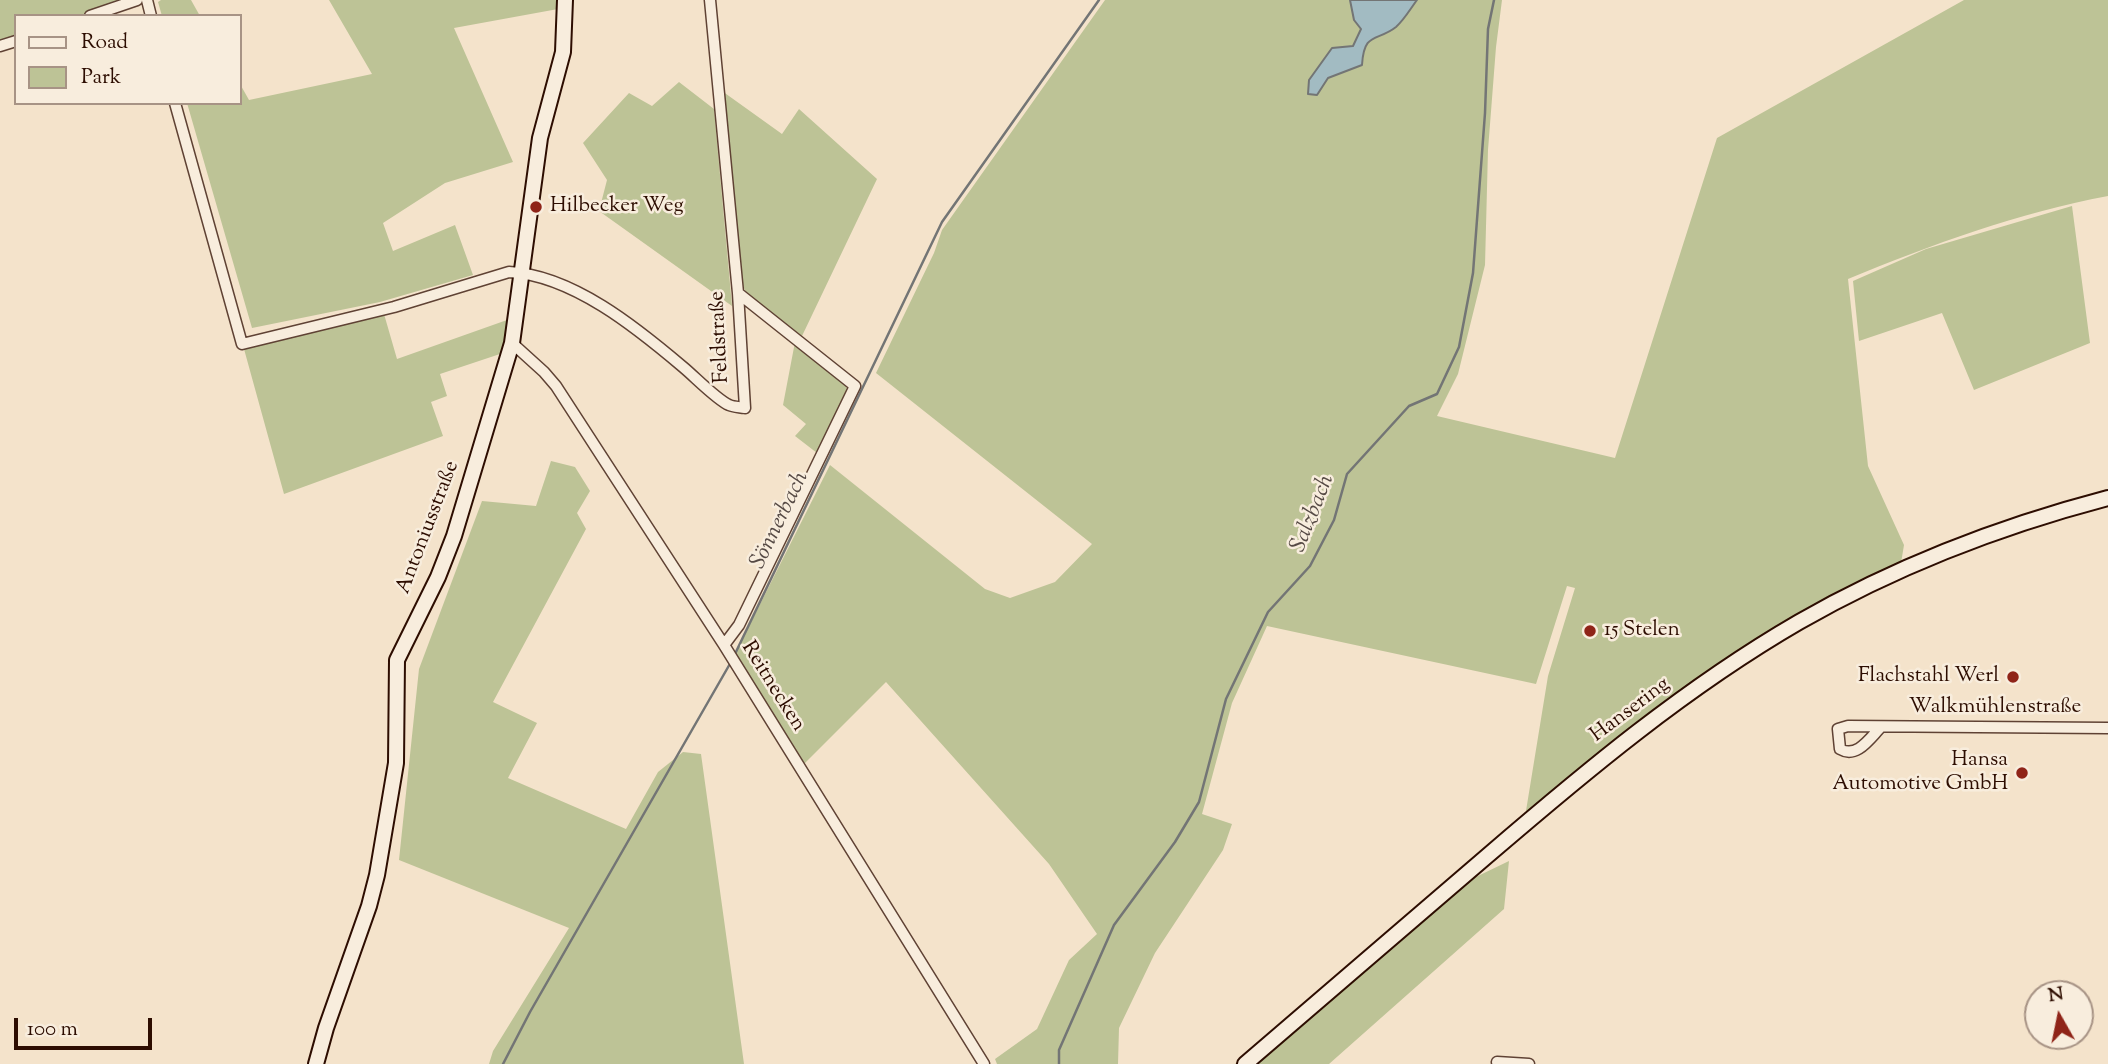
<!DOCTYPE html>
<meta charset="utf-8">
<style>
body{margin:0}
#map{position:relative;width:2108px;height:1064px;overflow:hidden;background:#f4e3cb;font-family:"Sorts Mill Goudy",serif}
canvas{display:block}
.legend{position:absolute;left:14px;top:14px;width:228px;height:91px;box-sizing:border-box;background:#f8eddd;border:2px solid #a79385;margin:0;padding:9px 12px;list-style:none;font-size:21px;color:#2d0d01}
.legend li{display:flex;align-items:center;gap:14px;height:35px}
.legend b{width:35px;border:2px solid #a79385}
.north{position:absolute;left:2024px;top:980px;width:70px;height:70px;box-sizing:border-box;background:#f8eddd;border:2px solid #a79385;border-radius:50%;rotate:351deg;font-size:19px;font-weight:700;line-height:28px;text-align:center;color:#2d0d01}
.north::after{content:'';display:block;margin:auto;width:24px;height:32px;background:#8f2418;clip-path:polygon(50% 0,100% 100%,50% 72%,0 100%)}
.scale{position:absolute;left:14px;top:1018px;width:138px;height:32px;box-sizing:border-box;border:4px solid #2d0d01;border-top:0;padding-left:9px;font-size:21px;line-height:24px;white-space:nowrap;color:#2d0d01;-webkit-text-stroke:5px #f8eddd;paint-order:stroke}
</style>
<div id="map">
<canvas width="2108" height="1064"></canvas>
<ul class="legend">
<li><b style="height:9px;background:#f8eddd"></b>Road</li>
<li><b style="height:19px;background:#bdc396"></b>Park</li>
</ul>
<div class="north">N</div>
<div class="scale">100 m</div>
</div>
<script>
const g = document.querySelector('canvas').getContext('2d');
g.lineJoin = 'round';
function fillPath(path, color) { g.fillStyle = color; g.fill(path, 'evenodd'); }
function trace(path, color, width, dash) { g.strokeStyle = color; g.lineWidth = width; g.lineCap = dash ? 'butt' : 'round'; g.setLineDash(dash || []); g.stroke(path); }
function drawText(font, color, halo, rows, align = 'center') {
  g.font = font + ' "Sorts Mill Goudy",serif'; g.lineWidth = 5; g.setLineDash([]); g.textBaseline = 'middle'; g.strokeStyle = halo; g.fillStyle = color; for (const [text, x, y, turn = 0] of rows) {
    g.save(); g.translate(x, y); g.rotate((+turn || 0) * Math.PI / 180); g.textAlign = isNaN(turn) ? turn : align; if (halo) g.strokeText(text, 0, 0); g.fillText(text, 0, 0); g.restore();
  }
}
fillPath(new Path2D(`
 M 0,0 L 132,0 L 85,16 L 16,16 L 16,39 L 0,45 Z
 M 161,0 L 191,0 L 200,16 L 162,16 L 158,2 Z
 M 329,0 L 557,0 L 558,9 L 454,28 L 513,162 L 445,183 L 383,223 L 393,251 L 455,225 L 473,275 L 380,302 L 252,328 L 187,103 L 240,103 L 240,84 L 249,100 L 372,74 Z
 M 1105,0 L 1502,0 L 1496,47 L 1488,150 L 1485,265 L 1458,374 L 1437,416 L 1615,458 L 1717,138 L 1964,0 L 2108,0 L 2108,196 C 2018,213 1933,244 1848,279 L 1868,466 L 1904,545 L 1901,563 L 1775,631 L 1525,817 L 1548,676 L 1575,588 L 1567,586 L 1536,684 L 1267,626 L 1232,703 L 1202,814 L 1232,824 L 1223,850 L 1155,953 L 1119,1028 L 1118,1064 L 997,1064 L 995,1059 L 1037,1029 L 1069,960 L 1097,934 L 1049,864 L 886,682 L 804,764 L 735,654 L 830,465 L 985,589 L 1010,598 L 1055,582 L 1092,544 L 876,373 L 934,253 L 942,230 Z
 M 679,82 L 714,109 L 732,306 L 599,211 L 607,180 L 583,143 L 629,93 L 652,106 Z
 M 722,91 L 782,134 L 799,109 L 877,179 L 802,336 L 747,295 L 741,281 Z
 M 2072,206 L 2090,343 L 1974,390 L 1942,313 L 1859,341 L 1853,281 L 1926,249 Z
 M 384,314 L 397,359 L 507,320 L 503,353 L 440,374 L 447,396 L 431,402 L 443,436 L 284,494 L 244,349 Z
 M 795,342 L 845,380 L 848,394 L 817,453 L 795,436 L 806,424 L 783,405 Z
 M 551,461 L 575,467 L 590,491 L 577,513 L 586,529 L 493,702 L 537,723 L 508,778 L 626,829 L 658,772 L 683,752 L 701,754 L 744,1064 L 489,1064 L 493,1051 L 569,928 L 399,860 L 419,669 L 482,501 L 536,506 Z
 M 1509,861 L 1504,909 L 1329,1064 L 1235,1064 L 1424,902 Z`), '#bdc396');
const water = new Path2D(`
 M 1350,0 L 1417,0 C 1411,8 1404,20 1396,27 C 1377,42 1364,31 1362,65 L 1328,78 L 1317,95 L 1308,94 L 1309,80 L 1332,48 L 1353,46 L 1361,29 L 1354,20 Z`);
fillPath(water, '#a2bbc2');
trace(water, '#737575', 2);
trace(new Path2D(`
 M 734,656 L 942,222 L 1099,0
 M 503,1064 L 530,1012 L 731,662
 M 1059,1064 L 1059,1050 L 1114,925 L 1175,842 L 1199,802 L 1226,699 L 1268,612 L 1310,566 L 1334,520 L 1347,474 L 1409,406 L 1437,394 L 1459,347 L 1473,273 L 1485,113 L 1488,29 L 1494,0`), '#737575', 2.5);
const street = new Path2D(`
 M 147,0 L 151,16
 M 90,16 L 137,0
 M 0,46 L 16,41
 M 175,103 L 242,344 L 394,307 L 509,272 C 572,275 637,328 683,367 C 694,376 717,400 729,405 C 733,407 740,407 745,408 L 738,293 L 710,0
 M 512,343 L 544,372 L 556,386 L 724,645 L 984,1064
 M 724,645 L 739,625 L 855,386 L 738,293
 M 1881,727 C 1870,738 1857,759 1840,749 L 1838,729 L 1848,726 L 2108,728
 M 1497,1062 L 1529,1064`);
const secondary = new Path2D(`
 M 316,1064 L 326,1028 L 369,906 L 377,875 L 396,763 L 397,660 L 438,577 L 454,536 L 512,343 L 540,138 L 563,52 L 565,0
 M 1245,1064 C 1325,995 1406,926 1486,857 C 1585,772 1685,688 1799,622 C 1895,567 2001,526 2108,498`);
trace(street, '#5f4234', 13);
trace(secondary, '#2d0d01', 18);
trace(street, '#f8eddd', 10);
trace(secondary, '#f8eddd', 14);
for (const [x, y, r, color] of [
 [536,207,7,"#8f2418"],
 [1590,631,7,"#8f2418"],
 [2013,677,7,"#8f2418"],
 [2022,773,7,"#8f2418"]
]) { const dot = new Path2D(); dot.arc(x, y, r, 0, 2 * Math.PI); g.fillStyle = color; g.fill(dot); trace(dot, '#f8eddd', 2.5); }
drawText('21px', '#2d0d01', '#f8eddd', [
 ["Hilbecker Weg",550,207],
 ["15 Stelen",1604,631],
 ["Flachstahl Werl",1999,677,"right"],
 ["Hansa",2008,761,"right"],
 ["Automotive GmbH",2008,785,"right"]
], 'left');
drawText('21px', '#2d0d01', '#f8eddd', [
 ["Feldstraße",721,337,-93],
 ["Antoniusstraße",429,528,-69],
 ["Reitnecken",772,687,58],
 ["Walkmühlenstraße",1995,708],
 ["Hansering",1631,711,-37]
]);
drawText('italic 23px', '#564a45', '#f8eddd', [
 ["Salzbach",1314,514,-68],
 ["Sönnerbach",781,521,-64]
]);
</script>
